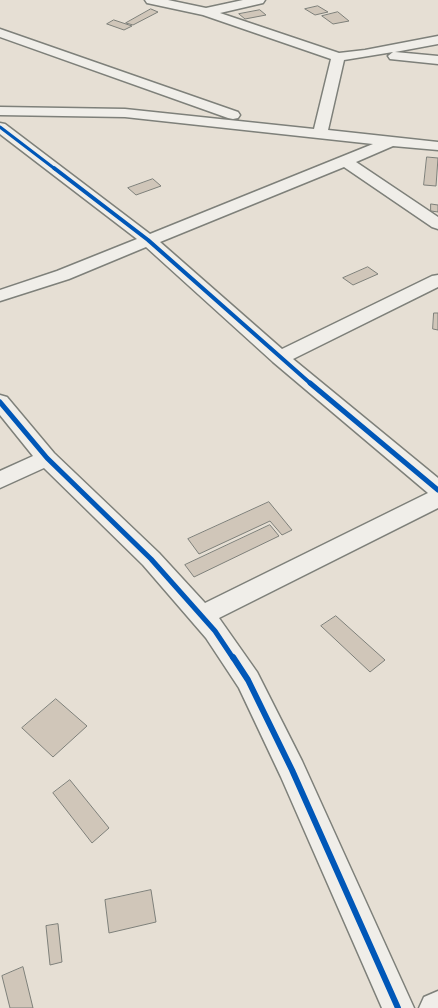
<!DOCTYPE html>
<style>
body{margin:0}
canvas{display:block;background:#e6dfd4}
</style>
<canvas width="438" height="1008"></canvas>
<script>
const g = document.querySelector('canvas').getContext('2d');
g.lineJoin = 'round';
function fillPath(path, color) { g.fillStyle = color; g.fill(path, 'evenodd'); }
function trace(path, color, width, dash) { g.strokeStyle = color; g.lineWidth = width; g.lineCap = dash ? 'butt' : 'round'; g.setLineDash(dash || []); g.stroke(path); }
const building = new Path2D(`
 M 318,6 L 328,12 L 315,15 L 305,9 Z
 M 151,9 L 158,12 L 133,25 L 126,23 Z
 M 260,10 L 266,15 L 245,19 L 239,14 Z
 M 338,12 L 349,21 L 333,24 L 322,16 Z
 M 114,20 L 132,26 L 124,30 L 107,24 Z
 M 427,157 L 438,158 L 436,186 L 424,185 Z
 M 153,179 L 161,186 L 136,195 L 128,188 Z
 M 431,204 L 438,205 L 438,212 L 431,211 Z
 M 368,267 L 378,274 L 353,285 L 343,278 Z
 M 434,313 L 438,313 L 438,330 L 433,329 Z
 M 269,502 L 292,530 L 282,535 L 270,521 L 199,554 L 188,539 Z
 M 270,525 L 279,536 L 194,577 L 185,565 Z
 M 336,616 L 385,660 L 370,672 L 321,626 Z
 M 56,699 L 87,726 L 53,757 L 22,728 Z
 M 70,780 L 109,828 L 92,843 L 53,793 Z
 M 151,890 L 156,922 L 109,933 L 105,900 Z
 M 58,924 L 62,962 L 50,965 L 46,926 Z
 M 23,967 L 33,1008 L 10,1008 L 2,976 Z`);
fillPath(building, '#d0c6b9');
trace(building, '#7e807a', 1);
const minor = new Path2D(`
 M 145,0 L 168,0 L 206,8 L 243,0 L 265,0 L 263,3 L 220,13 L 339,53 L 365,50 L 438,36 L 438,44 L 395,52 L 438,56 L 438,64 L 390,59 L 388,56 L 393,52 L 344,60 L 328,130 L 438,142 L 438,150 L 393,146 L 356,162 L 438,217 L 438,229 L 432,227 L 344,167 L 160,242 L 282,349 L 432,276 L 438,275 L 438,287 L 293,359 L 438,478 L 438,508 L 219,618 L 257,672 L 302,761 L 414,1008 L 382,1008 L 281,777 L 239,688 L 206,638 L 143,565 L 44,468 L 0,488 L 0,471 L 33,456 L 0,415 L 0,395 L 7,397 L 54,453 L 159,553 L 205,603 L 428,493 L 273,362 L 146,247 L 69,279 L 0,301 L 0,290 L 57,271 L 137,239 L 0,134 L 0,123 L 5,124 L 150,234 L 373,144 L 125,117 L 0,115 L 0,107 L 125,109 L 314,129 L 331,59 L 203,15 L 147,3 Z
 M 0,29 L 238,112 L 240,115 L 238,118 L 233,119 L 228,118 L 0,37 Z
 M 438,991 L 438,1008 L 419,1008 L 424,997 Z`);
trace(minor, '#7e807a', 3);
fillPath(minor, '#f0eee9');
trace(new Path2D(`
 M 0,127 L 55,169`), '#0057b8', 3);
trace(new Path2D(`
 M 54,168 L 148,240 L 311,384`), '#0057b8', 4);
trace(new Path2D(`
 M 310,383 L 438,490
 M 0,402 L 47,458 L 151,559 L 215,631 L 233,658`), '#0057b8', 5);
trace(new Path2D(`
 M 233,657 L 248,680 L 292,770 L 398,1008`), '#0057b8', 6);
</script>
